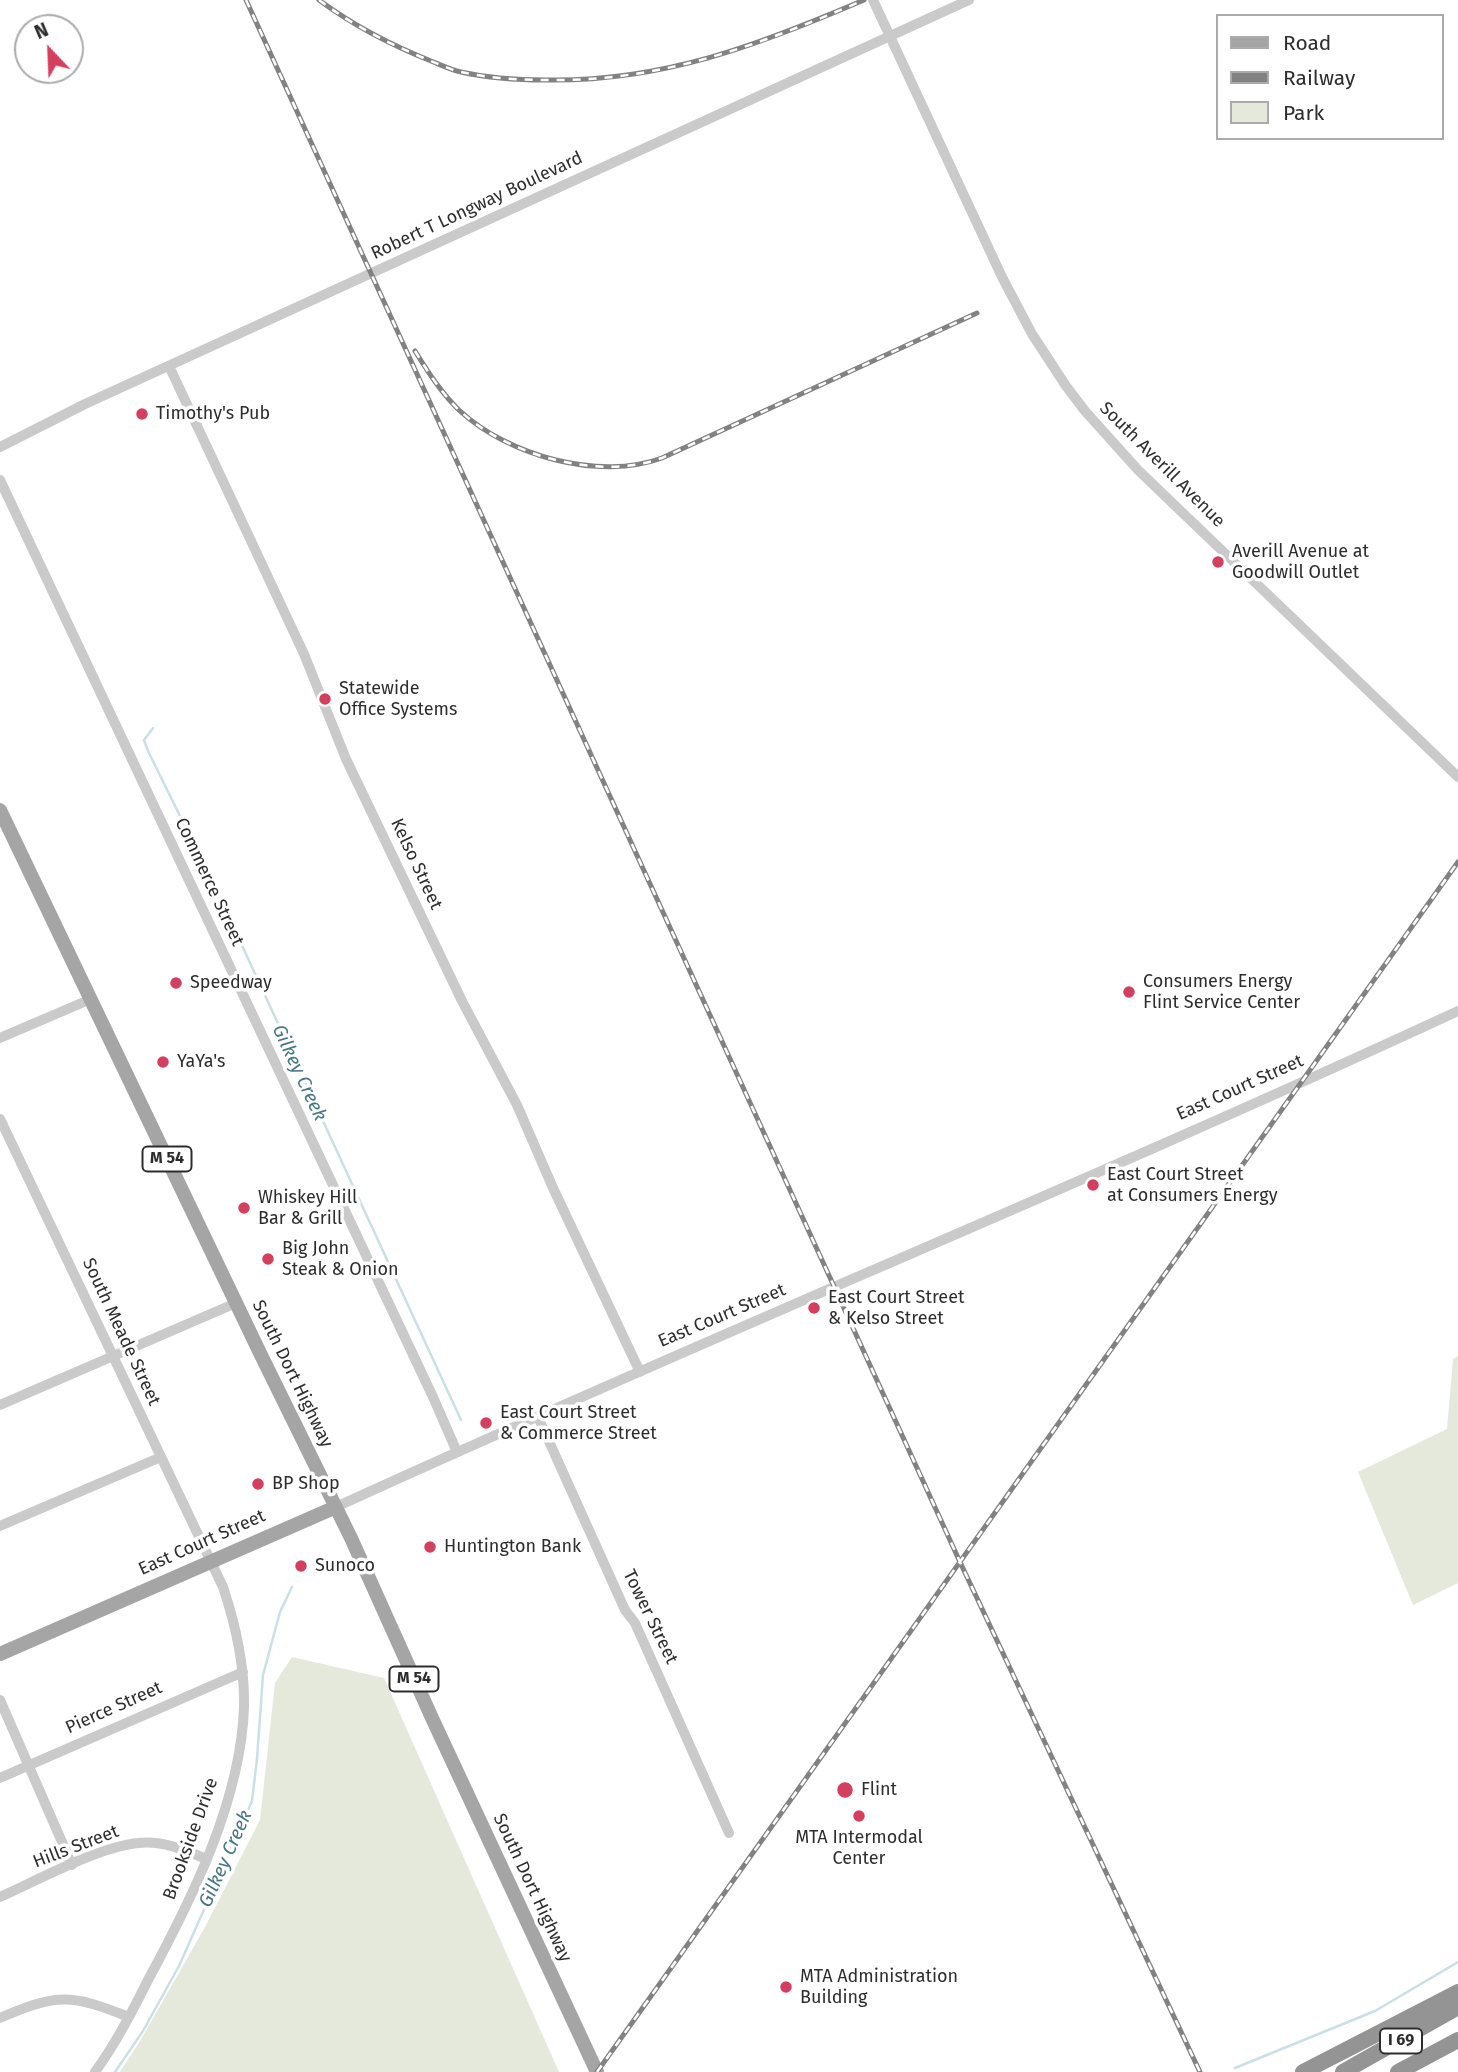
<!DOCTYPE html>
<style>
body{margin:0}
#map{position:relative;width:1458px;height:2072px;overflow:hidden;background:#fff;font-family:"Fira Sans",sans-serif}
canvas{display:block}
.legend{position:absolute;left:1216px;top:14px;width:228px;height:126px;box-sizing:border-box;background:#fff;border:2px solid #ababab;margin:0;padding:9px 12px;list-style:none;font-size:21px;color:#2d2d2d}
.legend li{display:flex;align-items:center;gap:14px;height:35px}
.legend b{width:35px;border:2px solid #ababab}
.north{position:absolute;left:14px;top:14px;width:70px;height:70px;box-sizing:border-box;background:#fff;border:2px solid #ababab;border-radius:50%;rotate:337deg;font-size:19px;font-weight:700;line-height:28px;text-align:center;color:#2d2d2d}
.north::after{content:'';display:block;margin:auto;width:24px;height:32px;background:#d43f5e;clip-path:polygon(50% 0,100% 100%,50% 72%,0 100%)}
</style>
<div id="map">
<canvas width="1458" height="2072"></canvas>
<ul class="legend">
<li><b style="height:9px;background:#a5a5a5"></b>Road</li>
<li><b style="height:9px;background:#828282"></b>Railway</li>
<li><b style="height:19px;background:#e5e9dc"></b>Park</li>
</ul>
<div class="north">N</div>
</div>
<script>
const g = document.querySelector('canvas').getContext('2d');
g.lineJoin = 'round';
function fillPath(path, color) { g.fillStyle = color; g.fill(path, 'evenodd'); }
function trace(path, color, width, dash) { g.strokeStyle = color; g.lineWidth = width; g.lineCap = dash ? 'butt' : 'round'; g.setLineDash(dash || []); g.stroke(path); }
function drawText(font, color, halo, rows, align = 'center') {
  g.font = font + ' "Fira Sans",sans-serif'; g.lineWidth = 7; g.setLineDash([]); g.textBaseline = 'middle'; g.strokeStyle = halo; g.fillStyle = color; for (const [text, x, y, turn = 0] of rows) {
    g.save(); g.translate(x, y); g.rotate((+turn || 0) * Math.PI / 180); g.textAlign = isNaN(turn) ? turn : align; if (halo) g.strokeText(text, 0, 0); g.fillText(text, 0, 0); g.restore();
  }
}
fillPath(new Path2D(`
 M 1458,1356 L 1458,1583 L 1413,1605 L 1358,1472 L 1447,1429 L 1453,1359 Z
 M 292,1657 L 384,1678 L 559,2072 L 120,2072 L 140,2041 L 205,1927 L 260,1820 L 275,1683 Z`), '#e5e9dc');
trace(new Path2D(`
 M 153,728 L 144,740 L 148,751 L 215,887 L 461,1420
 M 1235,2068 L 1375,2011 L 1458,1962
 M 115,2072 L 143,2031 L 179,1966 L 252,1801 L 257,1759 L 263,1675 L 280,1612 L 292,1587`), '#cae0e7', 2.5);
trace(new Path2D(`
 M 873,0 L 1002,277 L 1032,334 L 1066,386 L 1085,411 L 1138,470 L 1458,777
 M 169,366 L 304,654 L 346,759 L 462,1001 L 517,1105 L 553,1188 L 640,1372
 M 0,447 L 85,404 L 969,0
 M 0,480 L 433,1397 L 457,1452
 M 0,1038 L 91,999
 M 0,1119 L 223,1587 C 236,1626 245,1665 244,1707 C 241,1800 192,1899 148,1980 C 132,2012 116,2043 95,2072
 M 0,1405 L 236,1303
 M 538,1417 L 625,1610 L 635,1623 L 729,1833
 M 336,1507 C 707,1337 1087,1183 1458,1011
 M 0,1526 L 161,1457
 M 0,1700 L 72,1865
 M 0,1778 L 243,1672
 M 0,1897 C 38,1880 98,1847 138,1843 C 162,1840 185,1850 206,1859
 M 0,2018 C 58,1993 71,1994 129,2017`), '#cacaca', 10);
trace(new Path2D(`
 M 0,810 L 260,1353 L 351,1538 L 432,1718 L 597,2072
 M 0,1654 L 336,1507`), '#a5a5a5', 14);
trace(new Path2D(`
 M 1303,2072 L 1458,1992
 M 1343,2072 L 1458,2007
 M 1398,2072 L 1458,2040`), '#949494', 16);
const rail = new Path2D(`
 M 246,0 L 960,1562 L 1200,2072
 M 319,0 C 354,26 391,45 431,61 C 441,65 451,70 461,72 C 488,78 518,80 546,80 C 662,82 759,45 864,0
 M 415,351 C 428,372 442,394 460,411 C 509,456 599,481 662,458 L 977,313
 M 597,2072 L 1458,862`);
trace(rail, '#828282', 5);
trace(rail, '#fff', 2.5, [8]);
for (const [x, y, r, color] of [
 [142,414,7,"#d43f5e"],
 [1218,562,7,"#d43f5e"],
 [325,699,7,"#d43f5e"],
 [176,983,7,"#d43f5e"],
 [1129,992,7,"#d43f5e"],
 [163,1062,7,"#d43f5e"],
 [1093,1185,7,"#d43f5e"],
 [244,1208,7,"#d43f5e"],
 [268,1259,7,"#d43f5e"],
 [814,1308,7,"#d43f5e"],
 [486,1423,7,"#d43f5e"],
 [258,1484,7,"#d43f5e"],
 [430,1547,7,"#d43f5e"],
 [301,1566,7,"#d43f5e"],
 [845,1790,9,"#d43f5e"],
 [859,1816,7,"#d43f5e"],
 [786,1987,7,"#d43f5e"]
]) { const dot = new Path2D(); dot.arc(x, y, r, 0, 2 * Math.PI); g.fillStyle = color; g.fill(dot); trace(dot, '#fff', 2.5); }
for (const [x, y, w] of [
 [167,1159,49],
 [414,1679,49],
 [1401,2041,42]
]) { const box = new Path2D(); box.roundRect(x - w / 2, y - 12.5, w, 25, 5); g.fillStyle = '#fff'; g.fill(box); trace(box, '#2d2d2d', 2); }
drawText('bold 16px', '#2d2d2d', null, [
 ["M 54",167,1159],
 ["M 54",414,1679],
 ["I 69",1401,2041]
]);
drawText('18px', '#2d2d2d', '#fff', [
 ["Robert T Longway Boulevard",477,206,-25],
 ["South Averill Avenue",1162,465,45],
 ["Kelso Street",416,864,65],
 ["Commerce Street",209,882,65],
 ["East Court Street",1240,1088,-24],
 ["East Court Street",722,1316,-23],
 ["South Meade Street",121,1332,65],
 ["South Dort Highway",292,1374,64],
 ["East Court Street",202,1543,-24],
 ["Tower Street",650,1617,64],
 ["Pierce Street",114,1708,-24],
 ["Brookside Drive",191,1839,-70],
 ["Hills Street",76,1847,-21],
 ["South Dort Highway",532,1888,65]
]);
drawText('18px', '#2d2d2d', '#fff', [
 ["Timothy's Pub",156,414],
 ["Averill Avenue at",1232,552],
 ["Goodwill Outlet",1232,573],
 ["Statewide",339,689],
 ["Office Systems",339,710],
 ["Consumers Energy",1143,982],
 ["Flint Service Center",1143,1003],
 ["Speedway",190,983],
 ["YaYa's",177,1062],
 ["East Court Street",1107,1175],
 ["at Consumers Energy",1107,1196],
 ["Whiskey Hill",258,1198],
 ["Bar & Grill",258,1219],
 ["Big John",282,1249],
 ["Steak & Onion",282,1270],
 ["East Court Street",828,1298],
 ["& Kelso Street",828,1319],
 ["East Court Street",500,1413],
 ["& Commerce Street",500,1434],
 ["BP Shop",272,1484],
 ["Huntington Bank",444,1547],
 ["Sunoco",315,1566],
 ["Flint",861,1790],
 ["MTA Intermodal",859,1838,"center"],
 ["Center",859,1859,"center"],
 ["MTA Administration",800,1977],
 ["Building",800,1998]
], 'left');
drawText('italic 19px', '#437687', '#fff', [
 ["Gilkey Creek",299,1073,65],
 ["Gilkey Creek",226,1859,-66]
]);
</script>
